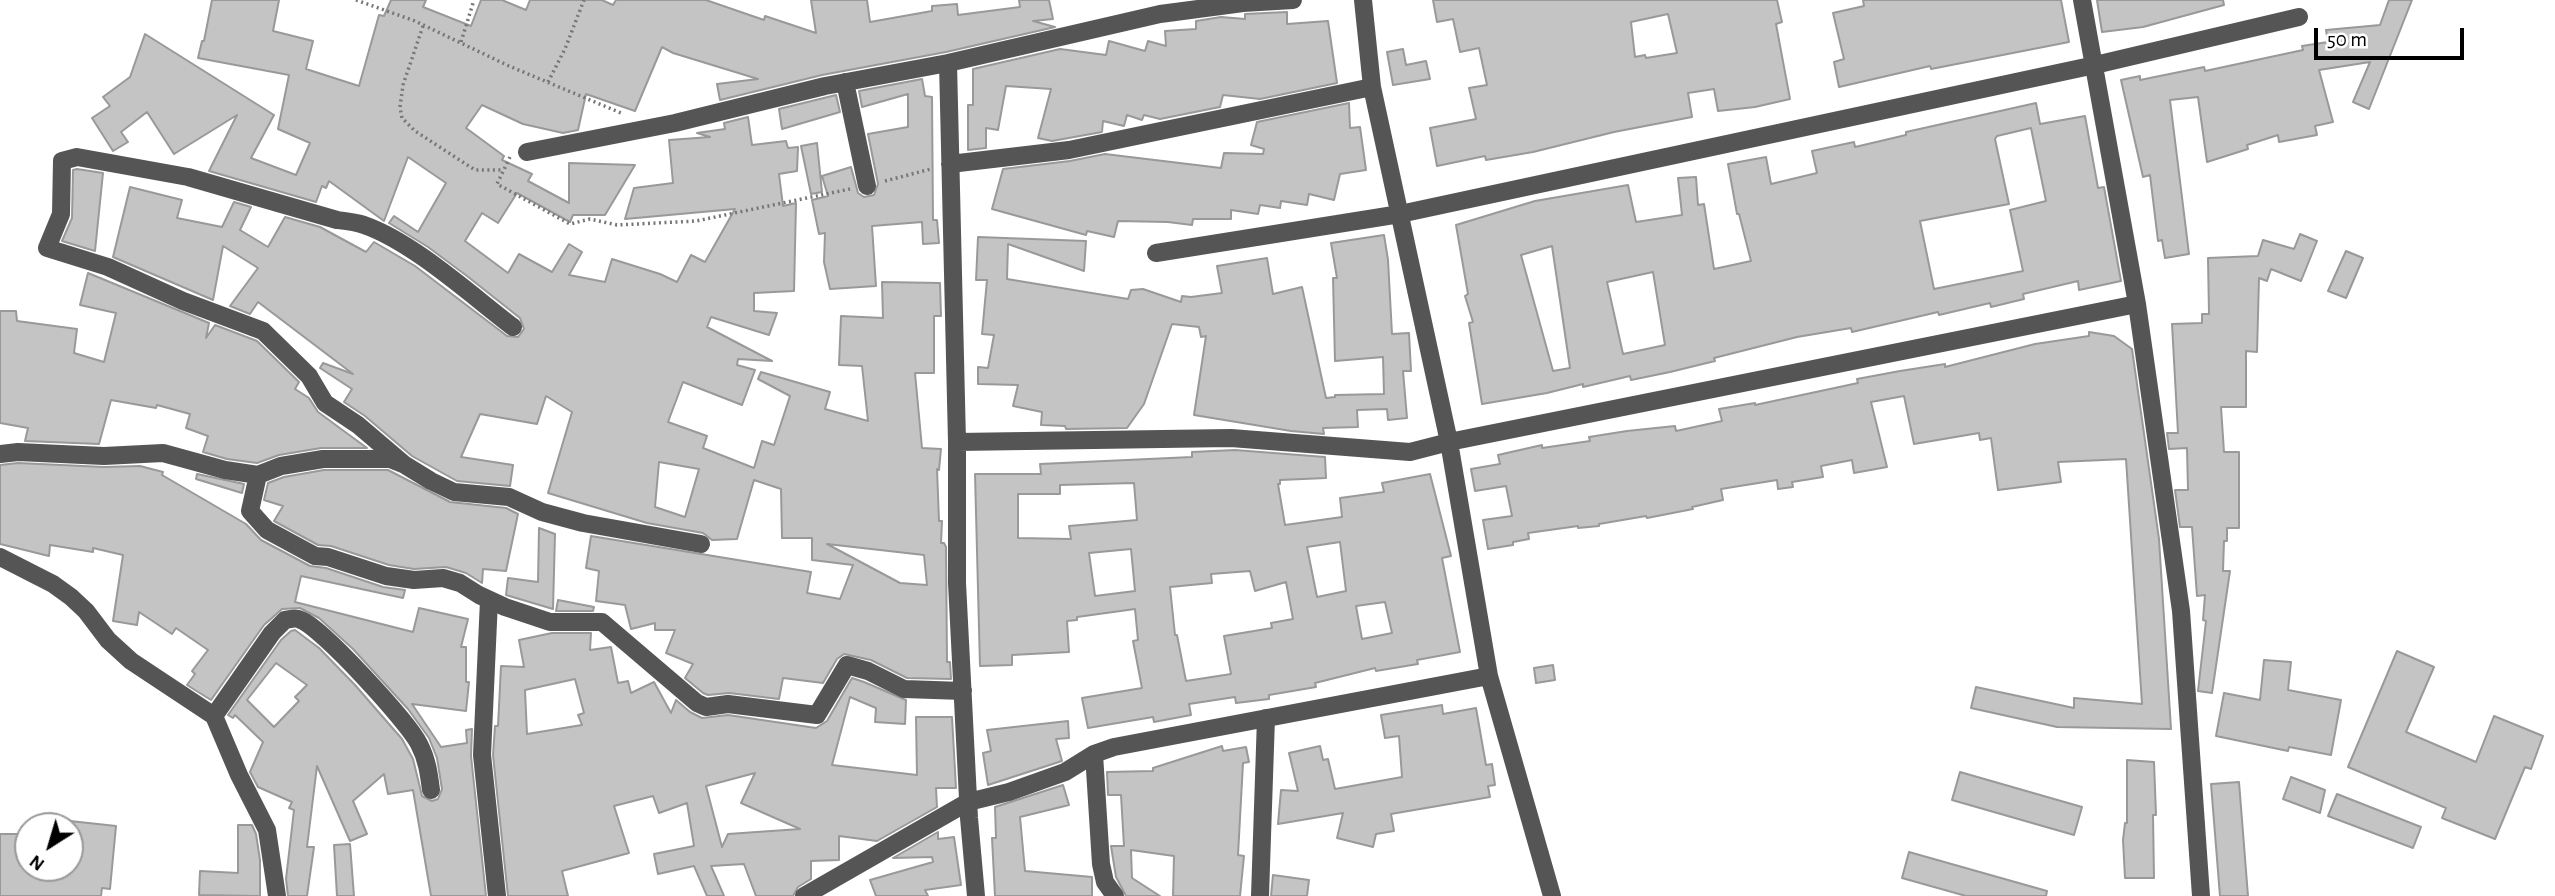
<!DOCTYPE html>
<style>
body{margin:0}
#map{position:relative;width:2555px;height:896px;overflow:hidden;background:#fff;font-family:"Alegreya Sans",sans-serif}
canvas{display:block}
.north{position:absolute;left:14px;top:812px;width:70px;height:70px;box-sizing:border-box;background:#fff;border:2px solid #999;border-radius:50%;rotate:217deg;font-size:19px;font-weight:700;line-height:28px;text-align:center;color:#000}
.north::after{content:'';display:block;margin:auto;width:24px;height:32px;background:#000;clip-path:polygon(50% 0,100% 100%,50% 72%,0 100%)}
.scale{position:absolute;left:2314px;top:28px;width:150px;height:32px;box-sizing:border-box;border:4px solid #000;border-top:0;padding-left:9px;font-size:21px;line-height:24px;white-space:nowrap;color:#000;-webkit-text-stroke:5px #fff;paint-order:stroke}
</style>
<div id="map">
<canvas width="2555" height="896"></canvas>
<div class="north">N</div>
<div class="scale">50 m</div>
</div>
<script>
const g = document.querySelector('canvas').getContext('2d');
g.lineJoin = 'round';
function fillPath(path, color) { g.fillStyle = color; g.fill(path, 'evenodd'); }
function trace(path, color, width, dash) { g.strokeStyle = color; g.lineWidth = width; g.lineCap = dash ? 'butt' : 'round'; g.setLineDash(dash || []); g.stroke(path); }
const building = new Path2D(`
 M 212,0 L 279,0 L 273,31 L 313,41 L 306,69 L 359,86 L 379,15 L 384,16 L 391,0 L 426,0 L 423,7 L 471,26 L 481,0 L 502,0 L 526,10 L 530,0 L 602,0 L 613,5 L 616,0 L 706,0 L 764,20 L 765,16 L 816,33 L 811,0 L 867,0 L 870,22 L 932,11 L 932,6 L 957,4 L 958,15 L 1020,7 L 1019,0 L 1049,0 L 1053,19 L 1033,21 L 1055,27 L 946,52 L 822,75 L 720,100 L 717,84 L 758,79 L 673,53 L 662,47 L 635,111 L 586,94 L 578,130 L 563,133 L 523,124 L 482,105 L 466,128 L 504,156 L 502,160 L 532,174 L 528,181 L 569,203 L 569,163 L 635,165 L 605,215 L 573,215 L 570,222 L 517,193 L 498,223 L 482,213 L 465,241 L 508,273 L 519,254 L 552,272 L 569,244 L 582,252 L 569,275 L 605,282 L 612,259 L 660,274 L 677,282 L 691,255 L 705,262 L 735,209 L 625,219 L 634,188 L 673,183 L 669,140 L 710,137 L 697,133 L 725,129 L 724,123 L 748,117 L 752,145 L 786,141 L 788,148 L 798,147 L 797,171 L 779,174 L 783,206 L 796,203 L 794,291 L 754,293 L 754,311 L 777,313 L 769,335 L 711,317 L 707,327 L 772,361 L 738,359 L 737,365 L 755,370 L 742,405 L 683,382 L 668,422 L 707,436 L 703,448 L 754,468 L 762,441 L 774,445 L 790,396 L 758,379 L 761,372 L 830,392 L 825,409 L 868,421 L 862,366 L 839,365 L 841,316 L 883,318 L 882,282 L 940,283 L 941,316 L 934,316 L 934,373 L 915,373 L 922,448 L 941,449 L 939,470 L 937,469 L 939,521 L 942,521 L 941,543 L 944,543 L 946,547 L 947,662 L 950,662 L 951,679 L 907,678 L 871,660 L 844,654 L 837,659 L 823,683 L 783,678 L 779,699 L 729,693 L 708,695 L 703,693 L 685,678 L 693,664 L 666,653 L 675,630 L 655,630 L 655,623 L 631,629 L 625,605 L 596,601 L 599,571 L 586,568 L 591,536 L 811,572 L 807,593 L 840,599 L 853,565 L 812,560 L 812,538 L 782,538 L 781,489 L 754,480 L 737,539 L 712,540 L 703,533 L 647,523 L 548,493 L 572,412 L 546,396 L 537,424 L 480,414 L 461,457 L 513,465 L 510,486 L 457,481 L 412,456 L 365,416 L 344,402 L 352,389 L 320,368 L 323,363 L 353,374 L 258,302 L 250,314 L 230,306 L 258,268 L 223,246 L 213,300 L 113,257 L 130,187 L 182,200 L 177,218 L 222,227 L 234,202 L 251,207 L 240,230 L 268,247 L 285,217 L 320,227 L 366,252 L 374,242 L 415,266 L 507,336 L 518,337 L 524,329 L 520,318 L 467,276 L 428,247 L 389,223 L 394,216 L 418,232 L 446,183 L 408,157 L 384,221 L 329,181 L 326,188 L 322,186 L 316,202 L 209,171 L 237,115 L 174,154 L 147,112 L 121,132 L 128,142 L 113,151 L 92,118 L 110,106 L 103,97 L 130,77 L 145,34 L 274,115 L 251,158 L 296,175 L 310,143 L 278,129 L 289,75 L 198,58 L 202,41 L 204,41 ZM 659,462 L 699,469 L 685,517 L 655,507 ZM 827,544 L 924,555 L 927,585 L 900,583 Z
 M 1433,0 L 1777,0 L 1782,22 L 1776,24 L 1790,99 L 1755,107 L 1718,111 L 1714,89 L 1688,93 L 1692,117 L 1614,132 L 1533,152 L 1486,160 L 1485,156 L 1437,166 L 1430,128 L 1476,119 L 1469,88 L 1487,85 L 1479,48 L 1460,52 L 1453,19 L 1437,22 ZM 1668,14 L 1677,53 L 1646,58 L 1645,55 L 1635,57 L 1631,22 Z
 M 1863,0 L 2061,0 L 2069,42 L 1931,69 L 1930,66 L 1839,87 L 1834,62 L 1844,59 L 1833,13 L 1864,6 Z
 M 2097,0 L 2223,0 L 2224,5 L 2143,27 L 2102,32 Z
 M 2389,0 L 2412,0 L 2369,109 L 2353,102 L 2370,62 L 2319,70 L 2333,122 L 2315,126 L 2317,135 L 2279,142 L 2278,135 L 2247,145 L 2248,149 L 2207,162 L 2198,97 L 2170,100 L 2189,254 L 2165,258 L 2162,240 L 2158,241 L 2150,175 L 2143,177 L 2121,80 L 2140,76 L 2140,80 L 2204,67 L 2205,71 L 2303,50 L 2302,46 L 2328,42 L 2326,30 L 2380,25 Z
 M 1287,12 L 1287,24 L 1328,21 L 1337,83 L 1260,99 L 1223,95 L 1220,107 L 1160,119 L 1144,115 L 1142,120 L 1127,115 L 1124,126 L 1103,121 L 1102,132 L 1052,141 L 1038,138 L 1051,89 L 1006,86 L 998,130 L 986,128 L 986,148 L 968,150 L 968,105 L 973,105 L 973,69 L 1060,49 L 1106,55 L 1109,41 L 1145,51 L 1148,41 L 1166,46 L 1165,31 L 1196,29 L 1196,21 L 1221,17 L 1245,19 L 1245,14 Z
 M 1403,49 L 1406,65 L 1426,61 L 1430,79 L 1393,85 L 1387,52 Z
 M 922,79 L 925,96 L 932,97 L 933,220 L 937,220 L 939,243 L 923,244 L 922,222 L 872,226 L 876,286 L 830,289 L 824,262 L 825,233 L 819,234 L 812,200 L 828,196 L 822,176 L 851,167 L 858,193 L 864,197 L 874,195 L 878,184 L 868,134 L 908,127 L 908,94 L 862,107 L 859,91 Z
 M 836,95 L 840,112 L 782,129 L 779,109 Z
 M 1349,103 L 1350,128 L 1360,127 L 1366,170 L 1340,174 L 1334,200 L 1309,194 L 1307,205 L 1281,201 L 1280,208 L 1260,205 L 1258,214 L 1231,210 L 1231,219 L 1193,219 L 1192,225 L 1168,222 L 1118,221 L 1114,237 L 1087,231 L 1086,235 L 992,209 L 1003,169 L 1070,161 L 1105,154 L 1221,168 L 1224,153 L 1263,154 L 1264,149 L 1251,145 L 1257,122 Z
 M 2036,103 L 2040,124 L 2085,116 L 2098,188 L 2104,187 L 2121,281 L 2079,290 L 2078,281 L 2023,294 L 2024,299 L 1991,307 L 1990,303 L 1939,315 L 1938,312 L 1852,332 L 1851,328 L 1797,337 L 1714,358 L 1715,361 L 1670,372 L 1631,380 L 1630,376 L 1583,387 L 1583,384 L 1547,393 L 1482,404 L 1469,323 L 1473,322 L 1465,296 L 1468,294 L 1456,225 L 1535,201 L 1628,185 L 1636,222 L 1682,215 L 1678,178 L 1696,177 L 1698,205 L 1704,204 L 1714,269 L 1751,261 L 1739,214 L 1737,214 L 1728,164 L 1766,157 L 1771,184 L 1817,173 L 1812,151 L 1854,142 L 1855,147 L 1906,135 L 1906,132 ZM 2031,128 L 2046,201 L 2010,210 L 2023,271 L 1934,289 L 1920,221 L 2009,204 L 1995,139 L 1997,136 ZM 1552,246 L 1570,368 L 1553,371 L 1521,255 ZM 1653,272 L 1665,345 L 1623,354 L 1607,282 Z
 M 817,143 L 822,192 L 811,194 L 801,146 Z
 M 77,169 L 103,173 L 95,251 L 62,241 L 72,218 L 73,170 Z
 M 2300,234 L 2317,241 L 2301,281 L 2271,269 L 2267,281 L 2259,278 L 2257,352 L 2246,351 L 2246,407 L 2221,407 L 2224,452 L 2239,452 L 2239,528 L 2227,528 L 2227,541 L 2224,541 L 2223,571 L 2230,571 L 2212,693 L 2198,691 L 2206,621 L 2203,620 L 2205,595 L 2197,596 L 2192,527 L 2180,527 L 2175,490 L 2188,490 L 2187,448 L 2169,449 L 2167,433 L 2178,433 L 2172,324 L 2202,323 L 2202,314 L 2209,314 L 2208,258 L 2258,256 L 2263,240 L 2294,249 Z
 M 1384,235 L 1388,260 L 1392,334 L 1409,333 L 1411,371 L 1403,371 L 1407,418 L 1388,420 L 1387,409 L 1357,410 L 1358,427 L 1323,428 L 1324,434 L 1291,431 L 1194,415 L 1206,336 L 1201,337 L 1199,327 L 1172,324 L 1144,404 L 1127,428 L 1066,429 L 1065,426 L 1041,425 L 1042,412 L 1013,406 L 1018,385 L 978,384 L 978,367 L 988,368 L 994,335 L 982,334 L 987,280 L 976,280 L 978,237 L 1086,241 L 1084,271 L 1008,244 L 1007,279 L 1128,299 L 1131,290 L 1143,289 L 1181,302 L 1182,296 L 1191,297 L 1222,293 L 1217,266 L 1267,258 L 1273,294 L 1302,287 L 1326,398 L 1335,397 L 1335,395 L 1384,394 L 1383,357 L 1335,361 L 1333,278 L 1337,278 L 1331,243 Z
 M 2346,251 L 2363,258 L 2346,298 L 2328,291 Z
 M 88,273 L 209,323 L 206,338 L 215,325 L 257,341 L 299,382 L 295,389 L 309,398 L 318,412 L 367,448 L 321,448 L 279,455 L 257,463 L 227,459 L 203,452 L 208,436 L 186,428 L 190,414 L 157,405 L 156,408 L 111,400 L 99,444 L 25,441 L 28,428 L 0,423 L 0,311 L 16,311 L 17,321 L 77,329 L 74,353 L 104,362 L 116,313 L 80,305 Z
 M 2089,332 L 2114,336 L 2132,349 L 2159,539 L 2171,729 L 2057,727 L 1971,708 L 1976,687 L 2074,708 L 2074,698 L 2142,704 L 2126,459 L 2058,462 L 2061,482 L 1998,490 L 1991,438 L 1980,440 L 1979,433 L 1914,444 L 1904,396 L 1871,402 L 1887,467 L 1854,473 L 1852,460 L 1821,466 L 1823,477 L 1792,482 L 1793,487 L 1778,489 L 1777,480 L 1721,489 L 1723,500 L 1692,507 L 1693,509 L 1647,518 L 1646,516 L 1599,524 L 1599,526 L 1578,528 L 1578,526 L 1528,533 L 1529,539 L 1513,542 L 1513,545 L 1488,549 L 1483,520 L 1512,516 L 1506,486 L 1475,491 L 1471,469 L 1500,464 L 1498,455 L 1542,445 L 1542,448 L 1590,441 L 1589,437 L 1627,431 L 1675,426 L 1676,431 L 1722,421 L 1719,409 L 1755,403 L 1755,405 L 1858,383 L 1857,379 L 1900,371 L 1945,364 L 1945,367 L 2035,344 L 2089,336 Z
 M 1235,450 L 1325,457 L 1326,478 L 1280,480 L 1280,484 L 1278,484 L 1285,525 L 1342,517 L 1340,498 L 1384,492 L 1382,483 L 1430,474 L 1451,556 L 1442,558 L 1460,652 L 1417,660 L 1418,664 L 1376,671 L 1375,668 L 1315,683 L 1316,687 L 1269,695 L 1269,699 L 1236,703 L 1235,697 L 1189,704 L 1191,715 L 1154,722 L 1153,717 L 1088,728 L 1082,698 L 1142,688 L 1133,641 L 1138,640 L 1135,609 L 1077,617 L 1077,620 L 1067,621 L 1069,652 L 1012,655 L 1012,665 L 980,666 L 975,474 L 1041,474 L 1040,464 L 1192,457 L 1192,452 ZM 1134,483 L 1137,520 L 1069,526 L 1071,539 L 1018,538 L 1018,494 L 1060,494 L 1060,485 ZM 1340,542 L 1346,591 L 1317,597 L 1307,547 ZM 1131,549 L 1135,591 L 1095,596 L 1089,553 ZM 1250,571 L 1255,591 L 1286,582 L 1293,619 L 1271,623 L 1272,628 L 1224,636 L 1231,674 L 1186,681 L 1177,635 L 1175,635 L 1170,587 L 1212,583 L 1211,574 ZM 1385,602 L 1392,633 L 1362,639 L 1356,606 Z
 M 18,463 L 104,467 L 140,466 L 163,472 L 162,475 L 246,524 L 261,540 L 310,566 L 326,568 L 383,587 L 405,590 L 403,598 L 301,576 L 295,602 L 413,632 L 419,608 L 468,619 L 461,647 L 466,647 L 466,682 L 469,682 L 466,711 L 412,704 L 441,747 L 467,743 L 466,730 L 472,729 L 471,756 L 486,896 L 431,896 L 413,790 L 388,794 L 384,774 L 353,801 L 367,834 L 350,841 L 317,766 L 307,847 L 314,847 L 307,896 L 288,896 L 286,879 L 294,810 L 289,808 L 292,802 L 258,787 L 250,772 L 263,742 L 235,715 L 233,718 L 228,715 L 281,640 L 291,631 L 295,630 L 319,648 L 355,685 L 402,739 L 413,759 L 422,796 L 432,801 L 438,799 L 442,789 L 437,758 L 429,738 L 408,709 L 353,649 L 319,618 L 300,608 L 282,609 L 264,625 L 211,700 L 187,685 L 195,674 L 192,671 L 208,650 L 176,628 L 172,634 L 139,612 L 137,625 L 113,621 L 123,555 L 93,548 L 93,552 L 50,545 L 49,556 L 0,544 L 0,465 ZM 276,663 L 307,685 L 295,697 L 299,701 L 274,727 L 247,700 Z
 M 324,470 L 388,470 L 450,502 L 506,508 L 518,514 L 506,571 L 483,569 L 482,583 L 466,573 L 446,567 L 414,569 L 389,565 L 331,546 L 318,545 L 274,521 L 283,506 L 264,500 L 268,483 L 284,477 Z
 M 197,474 L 244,484 L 242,493 L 196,479 Z
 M 539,528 L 555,534 L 553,609 L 506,595 L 508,578 L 538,582 Z
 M 558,600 L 594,607 L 593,611 L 556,611 Z
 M 552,633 L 591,633 L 590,650 L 611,647 L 618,683 L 628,681 L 631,693 L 654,682 L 671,713 L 676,700 L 690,712 L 702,718 L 728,715 L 816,728 L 827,721 L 852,678 L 864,682 L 906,700 L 905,724 L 875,722 L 876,708 L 850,697 L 832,765 L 917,775 L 916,717 L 952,717 L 956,788 L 936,788 L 937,807 L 877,841 L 839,836 L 839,860 L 811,861 L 811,879 L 798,887 L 793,896 L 756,896 L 744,864 L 711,866 L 724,896 L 707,896 L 694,866 L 658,874 L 654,854 L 694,846 L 687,803 L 659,813 L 653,796 L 614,806 L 629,853 L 562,871 L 568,896 L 508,896 L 493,755 L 495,726 L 498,726 L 501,666 L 524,667 L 519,640 ZM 575,679 L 584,713 L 578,715 L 582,725 L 527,734 L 525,690 ZM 755,773 L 741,803 L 800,829 L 728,834 L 722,847 L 706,786 Z
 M 2397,651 L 2434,667 L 2406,732 L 2476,762 L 2494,716 L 2543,736 L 2531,769 L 2525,767 L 2495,839 L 2442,818 L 2446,808 L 2348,767 Z
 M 2264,660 L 2291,662 L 2288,690 L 2341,700 L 2331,755 L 2289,747 L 2288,751 L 2216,736 L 2224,693 L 2260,700 Z
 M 1553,665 L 1555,680 L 1536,683 L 1534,668 Z
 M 1442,705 L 1443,714 L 1476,708 L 1486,765 L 1492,764 L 1495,785 L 1488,786 L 1490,797 L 1391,814 L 1394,831 L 1376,834 L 1373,847 L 1337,838 L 1343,813 L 1278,824 L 1281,790 L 1298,791 L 1289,753 L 1320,746 L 1323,760 L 1328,759 L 1335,789 L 1402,777 L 1399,736 L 1385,738 L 1381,715 Z
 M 1068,721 L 1069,738 L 1056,739 L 1062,761 L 988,785 L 983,753 L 991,751 L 987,730 Z
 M 1222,746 L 1223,751 L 1246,747 L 1249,762 L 1243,763 L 1238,855 L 1244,856 L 1240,896 L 1173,896 L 1174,856 L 1131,850 L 1132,878 L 1160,896 L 1126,896 L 1116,877 L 1111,846 L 1124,846 L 1121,795 L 1108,795 L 1107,772 L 1153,771 L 1153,768 Z
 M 2127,760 L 2154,762 L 2156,815 L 2153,815 L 2154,878 L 2125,878 L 2123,840 L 2125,823 L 2127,823 Z
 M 1960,772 L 2082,807 L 2074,835 L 1952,800 Z
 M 2291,777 L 2325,790 L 2320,813 L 2283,799 Z
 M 2239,782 L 2248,896 L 2220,896 L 2211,784 Z
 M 1063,785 L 1069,805 L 1020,817 L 1025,871 L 1092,877 L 1092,896 L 995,896 L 992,838 L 996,838 L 995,807 Z
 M 2337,794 L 2421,827 L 2413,848 L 2328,816 Z
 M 70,821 L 116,826 L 110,889 L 102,888 L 101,896 L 0,896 L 0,834 L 28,834 L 28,868 L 43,868 L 70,873 Z
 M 238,825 L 252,825 L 256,834 L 260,860 L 260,896 L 199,895 L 200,871 L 238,873 Z
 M 938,832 L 938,839 L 954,837 L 961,885 L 925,890 L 928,896 L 876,896 L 870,880 L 933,862 L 932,857 L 893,858 Z
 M 350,844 L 354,896 L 337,896 L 334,845 Z
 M 1909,852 L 2047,891 L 2046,896 L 1966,896 L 1902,878 Z
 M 1273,875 L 1309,880 L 1307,896 L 1271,896 Z`);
fillPath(building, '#c4c4c4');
trace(building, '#999', 2);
trace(new Path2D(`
 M 356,0 L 415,21 L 509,66 L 621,113
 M 423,26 L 403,85 L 400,107 L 402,118 L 415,131 L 475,170 L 502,170
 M 461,42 L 474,0
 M 548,82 L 565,49 L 584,0
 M 510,157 L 497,184 L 570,224 L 590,219 L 617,225 L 696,221 L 850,189
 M 885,181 L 931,169`), '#777', 3.5, [2, 3.5]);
trace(new Path2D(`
 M 1363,0 L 1372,87 L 1449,442 L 1489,676 L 1552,896
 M 2082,0 L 2137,304 L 2181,611 L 2201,896
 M 948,63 L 957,442 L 957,583 L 969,818 L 976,896
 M 845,82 L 867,186
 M 527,152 L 675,123 L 825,86 L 948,63 L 1160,14 L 1243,3 L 1293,0
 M 950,164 L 1069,150 L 1372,87
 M 1156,253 L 1400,214 L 2095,65 L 2299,17
 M 957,442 L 1231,438 L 1410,452 L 1449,442 L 2137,304
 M 0,454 L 18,452 L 104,456 L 163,453 L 225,470 L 258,475 L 281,466 L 323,459 L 390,459 L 405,465 L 431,481 L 454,492 L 509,497 L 542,512 L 583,523 L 701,544
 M 405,465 L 358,425 L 325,403 L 309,376 L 263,331 L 183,301 L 108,267 L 47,248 L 61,214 L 62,161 L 77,157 L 188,177 L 337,220 C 346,221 356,222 364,225 C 413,242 471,295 513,327
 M 258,475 L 250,511 L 267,530 L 315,556 L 328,557 L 386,576 L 414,580 L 443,578 L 460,583 L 479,595 L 505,607 L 550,622 L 602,622 L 697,703 L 706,707 L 728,704 L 817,715 L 847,665 L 868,671 L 904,689 L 963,691
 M 0,557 L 53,584 L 71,597 L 86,611 L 108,640 L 131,661 L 214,716 L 239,775 L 267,830 L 277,896
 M 489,600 L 482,755 L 497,896
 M 214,716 L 272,633 L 285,620 C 291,619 296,617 301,620 C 322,628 408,722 419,744 C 427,759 429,774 431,790
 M 1094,754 L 1101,864 L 1105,882 L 1115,896
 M 804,896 L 968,802 L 1009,792 L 1065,772 L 1094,754 L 1114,747 L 1489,676
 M 1260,896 L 1266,718`), '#555', 18);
</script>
